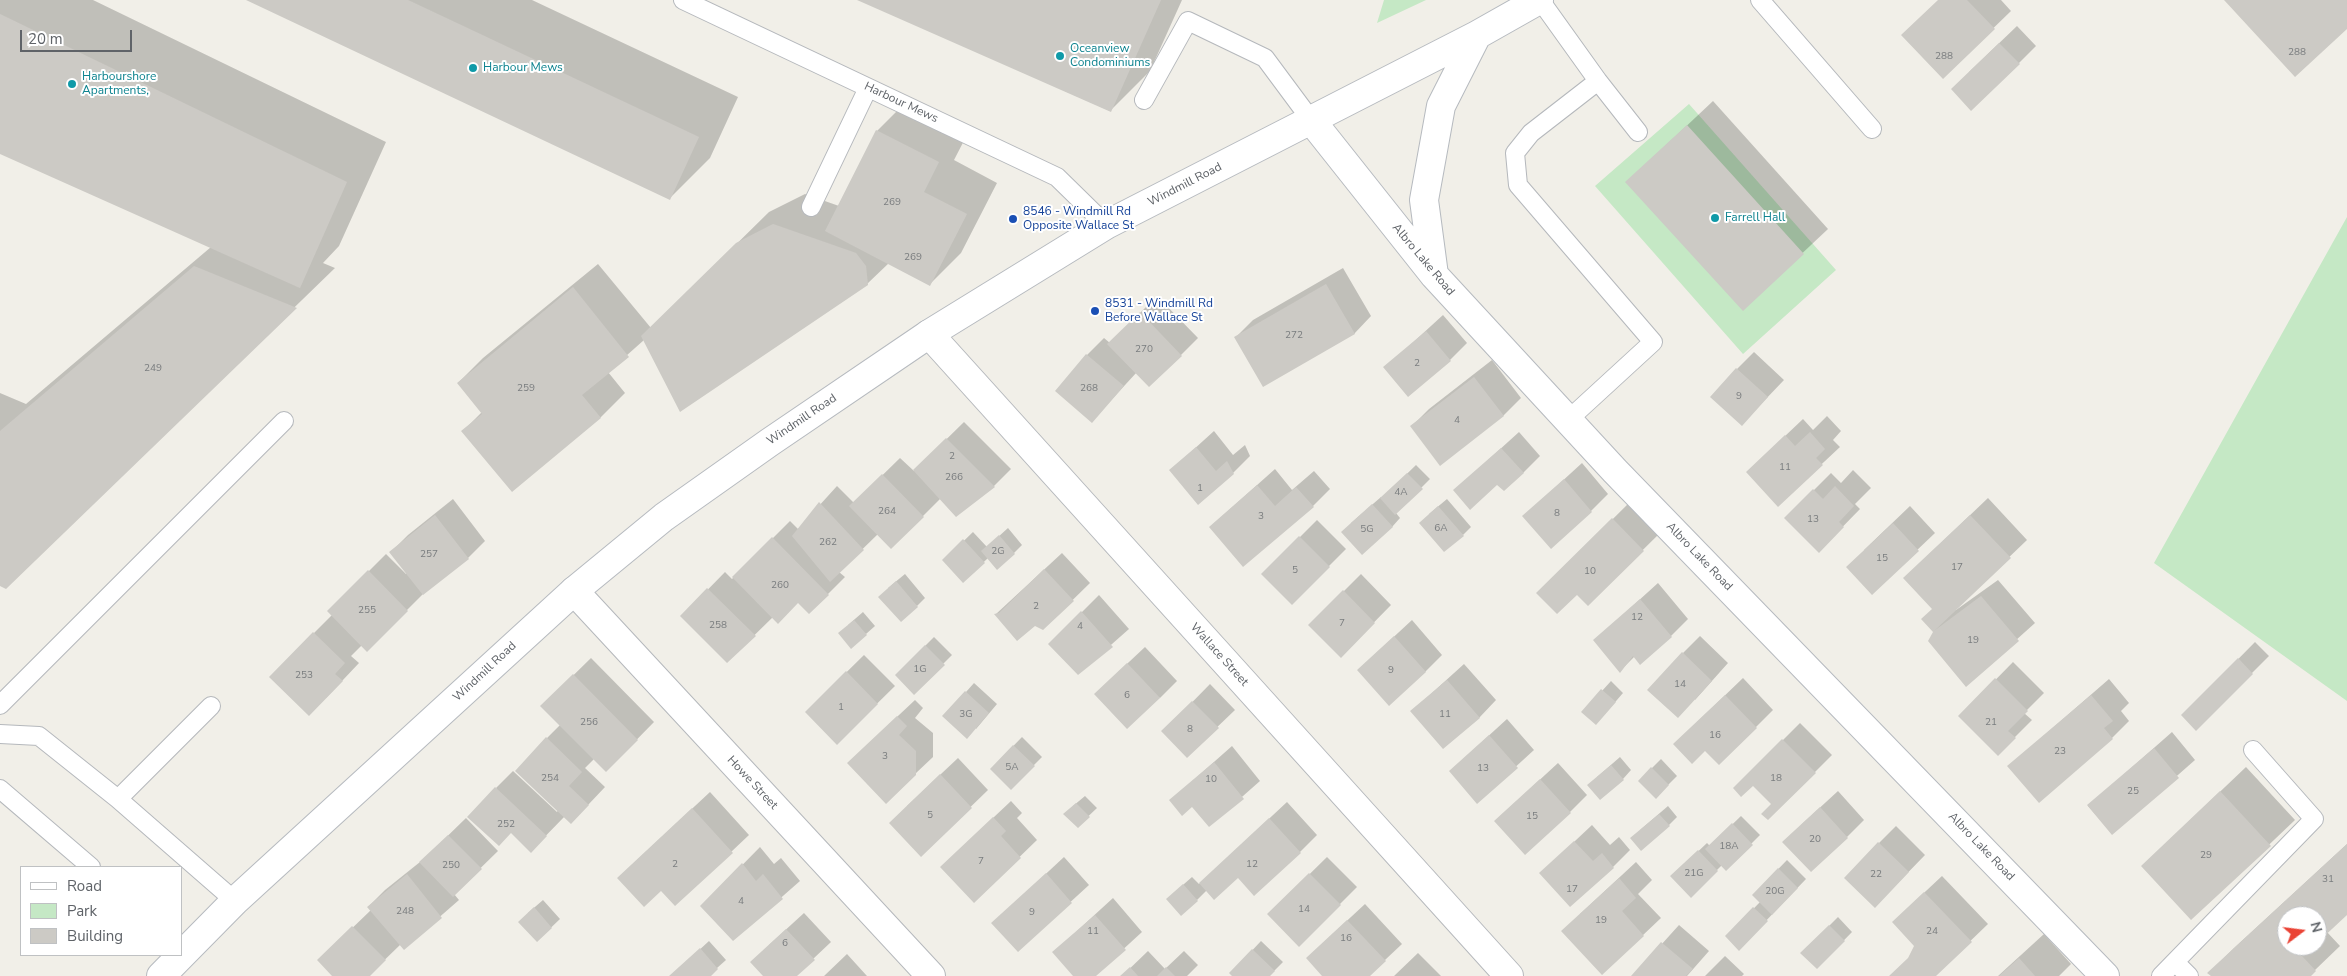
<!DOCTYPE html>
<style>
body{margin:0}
#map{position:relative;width:2347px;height:976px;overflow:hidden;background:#f1efe8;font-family:"Nunito Sans",sans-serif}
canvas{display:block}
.legend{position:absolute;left:20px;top:866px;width:162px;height:90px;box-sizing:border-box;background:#fff;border:1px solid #bfc1c3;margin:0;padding:6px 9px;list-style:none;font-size:15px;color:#5f6368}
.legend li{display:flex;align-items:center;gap:10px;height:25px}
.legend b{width:25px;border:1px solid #bfc1c3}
.north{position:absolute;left:2277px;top:906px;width:50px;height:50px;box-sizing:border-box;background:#fff;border:1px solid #bfc1c3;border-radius:50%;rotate:75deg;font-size:14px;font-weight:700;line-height:20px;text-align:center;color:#5f6368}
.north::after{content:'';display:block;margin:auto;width:18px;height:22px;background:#ea4335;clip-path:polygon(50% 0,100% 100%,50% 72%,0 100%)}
.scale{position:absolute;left:20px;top:30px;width:112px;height:22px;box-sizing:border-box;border:2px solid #5f6368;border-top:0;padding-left:6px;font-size:15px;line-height:18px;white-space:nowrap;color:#5f6368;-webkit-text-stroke:4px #fff;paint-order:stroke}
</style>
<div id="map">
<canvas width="2347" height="976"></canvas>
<ul class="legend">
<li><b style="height:6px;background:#fff"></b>Road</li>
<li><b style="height:14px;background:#c5e8c5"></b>Park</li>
<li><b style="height:14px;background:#cccac5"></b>Building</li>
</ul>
<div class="north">N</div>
<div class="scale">20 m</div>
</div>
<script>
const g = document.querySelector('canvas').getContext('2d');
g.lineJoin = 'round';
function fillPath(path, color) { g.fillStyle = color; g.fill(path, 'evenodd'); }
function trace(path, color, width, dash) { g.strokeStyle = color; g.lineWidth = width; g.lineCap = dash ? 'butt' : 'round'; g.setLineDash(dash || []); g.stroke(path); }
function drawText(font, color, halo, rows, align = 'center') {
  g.font = font + ' "Nunito Sans",sans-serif'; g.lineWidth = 4; g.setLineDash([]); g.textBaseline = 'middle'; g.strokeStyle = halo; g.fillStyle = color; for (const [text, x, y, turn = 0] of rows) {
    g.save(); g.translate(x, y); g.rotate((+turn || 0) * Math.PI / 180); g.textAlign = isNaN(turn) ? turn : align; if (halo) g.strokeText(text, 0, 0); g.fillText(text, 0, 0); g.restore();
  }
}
fillPath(new Path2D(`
 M 1384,0 L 1426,0 L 1377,23 Z
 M 1689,104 L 1836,270 L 1743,354 L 1595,186 Z
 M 2347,217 L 2347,701 L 2154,563 Z`), '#c5e8c5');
fillPath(new Path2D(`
 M 0,0 L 93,0 L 386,142 L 339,246 L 323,263 L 335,268 L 6,587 L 0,585 L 0,393 L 26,404 L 211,247 L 0,153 Z
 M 249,0 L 532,0 L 738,97 L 710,158 L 670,198 Z
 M 860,0 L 1182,0 L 1150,71 L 1110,111 Z
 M 1939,0 L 2001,0 L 2011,11 L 1943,77 Z
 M 2017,26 L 2036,46 L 2019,63 L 1969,72 Z
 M 908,100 L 969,131 L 954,160 L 997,183 L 961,253 L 930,284 L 889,263 L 867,284 L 644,340 L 608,372 L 625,393 L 600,418 L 463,431 L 482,412 L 458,383 L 483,358 L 598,264 L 651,328 L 769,212 L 805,194 L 839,206 L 877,131 Z
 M 1713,101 L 1828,229 L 1743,309 L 1627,182 Z
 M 1343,268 L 1371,316 L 1354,334 L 1236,337 L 1253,320 Z
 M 1157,296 L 1198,338 L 1181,355 L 1137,372 L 1092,421 L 1087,355 L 1104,338 L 1110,343 Z
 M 1443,315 L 1467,343 L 1450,360 L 1385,368 Z
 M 1754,352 L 1784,380 L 1742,424 L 1737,369 Z
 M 1492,360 L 1521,398 L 1504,415 L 1441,464 L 1412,426 L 1429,409 Z
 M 1827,416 L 1841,431 L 1833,440 L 1840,447 L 1778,505 L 1765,455 L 1803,419 L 1813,430 Z
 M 964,422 L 1011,469 L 994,486 L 956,515 L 941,498 L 891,548 L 878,534 L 839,572 L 845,577 L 828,594 L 798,602 L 773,617 L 727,662 L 682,616 L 725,572 L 732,579 L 790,521 L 798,529 L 837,486 L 854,503 L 900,458 L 914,471 Z
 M 1214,431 L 1233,455 L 1245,445 L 1250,456 L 1233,473 L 1171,470 Z
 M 1519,432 L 1540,456 L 1523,473 L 1497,484 L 1455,490 Z
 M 1582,463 L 1608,494 L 1591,511 L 1524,516 Z
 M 1416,465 L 1430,479 L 1396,513 L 1400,518 L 1392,527 L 1351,523 L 1381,497 L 1382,498 Z
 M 1275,469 L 1292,490 L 1314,471 L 1330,489 L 1313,506 L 1210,527 Z
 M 1853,470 L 1871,488 L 1855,504 L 1860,509 L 1819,551 L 1786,518 L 1831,473 L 1841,483 Z
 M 1988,498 L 2027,540 L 1955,609 L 1956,610 L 1998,580 L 2035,623 L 1966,685 L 1934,632 L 1923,619 L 1933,609 L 1922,561 Z
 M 453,499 L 485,541 L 468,558 L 424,593 L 367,650 L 362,645 L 351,656 L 359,663 L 326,698 L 314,633 L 332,615 L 329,611 L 386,554 L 406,574 L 407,573 L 391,552 L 408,535 Z
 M 1447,499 L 1471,527 L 1463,535 L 1429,514 Z
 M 1630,502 L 1660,533 L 1588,604 L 1577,593 L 1538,593 Z
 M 1910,506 L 1935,533 L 1872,593 L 1864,550 Z
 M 1317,520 L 1346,549 L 1292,603 L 1263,574 Z
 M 1008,528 L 1022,545 L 1014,553 L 988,558 L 964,581 L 944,560 L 973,532 L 987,547 Z
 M 1062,553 L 1090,583 L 1043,629 L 1035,625 L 996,614 Z
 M 905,574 L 925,598 L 917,606 L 888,588 Z
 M 1361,574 L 1391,605 L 1341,656 L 1310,625 Z
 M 1658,583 L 1688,619 L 1671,636 L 1635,656 L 1620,671 L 1595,640 Z
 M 1099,595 L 1129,629 L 1078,674 L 1050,644 Z
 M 863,612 L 875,626 L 866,634 L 848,625 Z
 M 1412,620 L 1442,655 L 1425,672 L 1358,670 Z
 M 1700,636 L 1728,663 L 1695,700 L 1683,653 Z
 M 934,637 L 952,655 L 914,693 L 896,675 Z
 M 2255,642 L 2269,656 L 2196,729 L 2183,715 Z
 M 1145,647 L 1177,681 L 1160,698 L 1113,677 Z
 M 864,655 L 895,686 L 837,743 L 806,712 Z
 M 591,658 L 654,722 L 606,771 L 594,759 L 585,768 L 605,787 L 588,805 L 565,816 L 531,851 L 496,788 L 513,771 L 557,812 L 558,810 L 547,738 L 560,725 L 542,706 Z
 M 2013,662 L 2044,693 L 2024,713 L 2032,720 L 1998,754 L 1960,716 Z
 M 1464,664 L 1496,700 L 1479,718 L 1412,711 Z
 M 1743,678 L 1773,710 L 1756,727 L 1692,727 Z
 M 2109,679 L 2129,703 L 2121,711 L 2129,721 L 2112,738 L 2009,766 Z
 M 1611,681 L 1623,693 L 1604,715 L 1583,712 Z
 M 974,683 L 997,704 L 976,729 L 966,692 Z
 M 1210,684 L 1235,710 L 1187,756 L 1163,732 Z
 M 915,700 L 923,708 L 915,718 L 933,733 L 933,757 L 915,774 L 866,746 Z
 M 1507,719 L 1534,750 L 1477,802 L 1450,771 Z
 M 1800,723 L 1832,755 L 1768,819 L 1773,804 L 1753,784 L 1735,788 Z
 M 2172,732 L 2195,760 L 2112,833 L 2088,806 Z
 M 1022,737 L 1042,757 L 1011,788 L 991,769 Z
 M 1232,746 L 1260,781 L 1209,826 L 1192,805 L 1171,800 Z
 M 1620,757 L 1631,770 L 1623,779 L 1597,777 Z
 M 958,758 L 988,790 L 921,855 L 907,806 Z
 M 1661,759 L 1677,776 L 1656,797 L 1639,781 Z
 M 1558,763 L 1587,795 L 1570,812 L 1495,821 Z
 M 2246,767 L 2295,820 L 2192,918 L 2142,866 Z
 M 1838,791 L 1864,820 L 1847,837 L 1801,825 Z
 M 710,792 L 749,835 L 675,905 L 636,861 Z
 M 1085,796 L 1097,808 L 1078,826 L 1073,806 Z
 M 1011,801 L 1022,813 L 1017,818 L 1037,840 L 974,901 L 959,850 Z
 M 1287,802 L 1317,835 L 1300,852 L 1207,890 L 1197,900 L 1176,891 L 1192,877 L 1199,884 Z
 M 1668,806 L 1677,817 L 1669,825 L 1640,830 Z
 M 1741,816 L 1760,835 L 1726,869 L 1722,865 L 1691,896 L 1672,876 L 1707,843 L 1710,846 Z
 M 466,818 L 498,851 L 454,894 L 459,900 L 404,948 L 401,944 L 368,976 L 334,976 L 319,960 L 371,910 L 368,907 L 385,890 L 425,858 Z
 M 1592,825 L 1610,845 L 1619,837 L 1630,850 L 1613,867 L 1541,873 Z
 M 1896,826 L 1925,855 L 1892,889 L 1879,843 Z
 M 2347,844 L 2347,913 L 2327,932 L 2340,946 L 2315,970 L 2309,976 L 2212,976 L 2209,973 L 2234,948 ZM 2287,916 L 2317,916 L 2317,946 L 2287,946 Z
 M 760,847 L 774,864 L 781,858 L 800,881 L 734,939 L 702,906 Z
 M 1064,857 L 1089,885 L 1018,950 L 993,923 Z
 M 1327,857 L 1357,887 L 1299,945 L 1269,914 Z
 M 1787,860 L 1806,879 L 1739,949 L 1727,936 L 1760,902 L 1753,895 Z
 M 1636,862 L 1652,880 L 1638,894 L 1661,918 L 1602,974 L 1580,914 Z
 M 1942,876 L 1988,924 L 1934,976 L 1890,976 L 1910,957 L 1916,946 L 1911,905 Z
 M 1113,898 L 1142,932 L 1094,976 L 1074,976 L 1054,952 Z
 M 543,900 L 560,919 L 537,941 L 528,913 Z
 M 1365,904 L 1402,944 L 1368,976 L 1324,976 L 1324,942 Z
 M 804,913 L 831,942 L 795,976 L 764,976 L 769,945 Z
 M 1838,917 L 1852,932 L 1817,968 L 1802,953 Z
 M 1679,925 L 1709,951 L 1687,976 L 1633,976 Z
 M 2044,934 L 2071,964 L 2059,976 L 1998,976 Z
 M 709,941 L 726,960 L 717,968 L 709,976 L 671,976 Z
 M 1261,941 L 1283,962 L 1269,976 L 1234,976 L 1231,973 Z
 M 1148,951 L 1165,969 L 1184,951 L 1198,965 L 1187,976 L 1122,976 Z
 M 1418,953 L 1441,976 L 1394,976 Z
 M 847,954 L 867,976 L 824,976 Z
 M 1725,956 L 1744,974 L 1742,976 L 1705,976 Z`), '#0003');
fillPath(new Path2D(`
 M 246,0 L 408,0 L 699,137 L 670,200 Z
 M 857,0 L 1161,0 L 1111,112 Z
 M 1938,0 L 1967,0 L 1995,29 L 1943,79 L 1901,35 Z
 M 2224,0 L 2347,0 L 2347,29 L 2295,77 Z
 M 0,14 L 347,182 L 300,288 L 0,154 Z
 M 1999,43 L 2020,64 L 1971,111 L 1951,89 Z
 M 1687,125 L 1804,254 L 1743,311 L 1625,182 Z
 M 876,130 L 939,162 L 924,192 L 967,214 L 930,286 L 825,231 Z
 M 773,224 L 856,253 L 866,266 L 868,285 L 680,412 L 641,336 L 736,243 Z
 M 194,266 L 297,308 L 6,589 L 0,586 L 0,431 Z
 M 1326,284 L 1355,334 L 1263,387 L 1234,337 Z
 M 573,287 L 629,357 L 582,395 L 601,418 L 512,492 L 461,431 L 482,414 L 457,383 Z
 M 1140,312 L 1182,356 L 1149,387 L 1107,344 Z
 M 1426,331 L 1451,361 L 1408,397 L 1383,367 Z
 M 1086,354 L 1124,386 L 1092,423 L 1055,391 Z
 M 1736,368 L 1768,397 L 1742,426 L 1710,397 Z
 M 1474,377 L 1504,416 L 1440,466 L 1410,426 Z
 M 1810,432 L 1825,449 L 1816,458 L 1823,465 L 1778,507 L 1746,472 L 1785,435 L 1795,446 Z
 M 946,438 L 995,487 L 956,517 L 913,470 Z
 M 1196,447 L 1216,471 L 1227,461 L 1234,474 L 1198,505 L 1169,470 Z
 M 1501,448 L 1524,473 L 1504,491 L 1497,485 L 1470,510 L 1453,490 Z
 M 1407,473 L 1423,489 L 1395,515 L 1380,498 Z
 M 882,474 L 924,517 L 891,549 L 849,506 Z
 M 1564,479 L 1592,512 L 1551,549 L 1522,516 Z
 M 1257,485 L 1275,506 L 1296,487 L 1314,507 L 1243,567 L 1209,527 Z
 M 1835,486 L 1854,506 L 1839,522 L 1844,527 L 1819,553 L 1784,518 L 1813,489 L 1823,499 Z
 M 819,502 L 864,550 L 830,582 L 792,536 Z
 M 1372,504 L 1393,527 L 1362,555 L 1341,532 Z
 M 1438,506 L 1464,536 L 1444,552 L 1419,523 Z
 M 435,515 L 469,559 L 423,595 L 389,552 Z
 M 1970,515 L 2011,558 L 1934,631 L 1981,596 L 2019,641 L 1966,687 L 1928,641 L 1933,632 L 1921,619 L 1932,609 L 1903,578 Z
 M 1612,518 L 1644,551 L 1588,606 L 1577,595 L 1557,614 L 1536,593 Z
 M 1893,523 L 1919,551 L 1872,595 L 1846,567 Z
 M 999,535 L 1015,554 L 997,570 L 981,551 Z
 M 1299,536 L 1330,567 L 1292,605 L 1261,574 Z
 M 772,537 L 829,595 L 809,614 L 798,603 L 778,624 L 732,577 Z
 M 963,539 L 985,563 L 963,583 L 942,560 Z
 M 1044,569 L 1074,601 L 1043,630 L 1035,626 L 1017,641 L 994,614 L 999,613 Z
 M 368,570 L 408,611 L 367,652 L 327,611 Z
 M 896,581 L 918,607 L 901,622 L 878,597 Z
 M 707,588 L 756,636 L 727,663 L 680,616 Z
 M 1343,590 L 1375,623 L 1341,658 L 1308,625 Z
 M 1640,599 L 1672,637 L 1640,665 L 1633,656 L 1620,673 L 1593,640 Z
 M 1081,611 L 1113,647 L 1078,675 L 1048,644 Z
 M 854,620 L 867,635 L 851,649 L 838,633 Z
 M 313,632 L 345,663 L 335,674 L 343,681 L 309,716 L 269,677 Z
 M 1394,636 L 1426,672 L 1389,706 L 1357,670 Z
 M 925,645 L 945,665 L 914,695 L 895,675 Z
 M 1682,652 L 1712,681 L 1678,718 L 1647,690 Z
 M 2238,658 L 2253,674 L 2196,731 L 2181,715 Z
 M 1127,663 L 1160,698 L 1127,729 L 1094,694 Z
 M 846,671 L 878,704 L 837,745 L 805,712 Z
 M 573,674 L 638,740 L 606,772 L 540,706 Z
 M 1995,678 L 2028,711 L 2008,731 L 2016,738 L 1998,756 L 1958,716 Z
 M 1447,680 L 1480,718 L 1443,749 L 1410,711 Z
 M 1601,689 L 1616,702 L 1596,725 L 1581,712 Z
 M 965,691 L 989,713 L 967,739 L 942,716 Z
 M 1725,695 L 1757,728 L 1719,765 L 1705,751 L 1692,764 L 1673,744 Z
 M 2091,695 L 2113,721 L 2104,728 L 2113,739 L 2039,803 L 2007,766 Z
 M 1192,701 L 1219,728 L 1187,758 L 1161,731 Z
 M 897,716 L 907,726 L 899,735 L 916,751 L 916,775 L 886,804 L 847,763 Z
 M 1489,735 L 1518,768 L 1477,804 L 1449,771 Z
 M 546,737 L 582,772 L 569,786 L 589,805 L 571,824 L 515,771 Z
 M 1782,739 L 1816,773 L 1768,820 L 1761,814 L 1771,804 L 1753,786 L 1741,797 L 1733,788 Z
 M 1013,745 L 1035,766 L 1011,790 L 990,769 Z
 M 2154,748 L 2179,778 L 2112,835 L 2087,805 Z
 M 1214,762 L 1244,799 L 1209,827 L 1192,807 L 1182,816 L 1169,800 Z
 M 1611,765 L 1624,780 L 1600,800 L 1587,785 Z
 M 1651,767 L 1669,785 L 1656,799 L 1638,781 Z
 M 940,774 L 972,808 L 921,857 L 889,823 Z
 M 1540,779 L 1571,813 L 1525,855 L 1494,821 Z
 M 495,787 L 547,836 L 531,853 L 511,833 L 499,846 L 467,817 Z
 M 2220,791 L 2271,846 L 2191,920 L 2141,866 Z
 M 1076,803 L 1090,817 L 1078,828 L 1063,814 Z
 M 1820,807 L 1848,838 L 1811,872 L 1782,842 Z
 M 692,808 L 733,853 L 675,906 L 661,891 L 644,907 L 617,878 Z
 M 1659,814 L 1670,826 L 1641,851 L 1630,838 Z
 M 993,817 L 1006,831 L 1001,836 L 1021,858 L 974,903 L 940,867 Z
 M 1269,818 L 1301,853 L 1254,896 L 1238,878 L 1214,900 L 1199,883 Z
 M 1732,823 L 1753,845 L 1726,871 L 1705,849 Z
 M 448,835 L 482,869 L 453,897 L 419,862 Z
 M 1574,841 L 1593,861 L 1602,853 L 1614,868 L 1570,907 L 1539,873 Z
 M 1878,842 L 1909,872 L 1875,908 L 1844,878 Z
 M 2347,844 L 2347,915 L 2317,943 L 2317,916 L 2287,916 L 2287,946 L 2313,946 L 2302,956 L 2316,971 L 2311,976 L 2211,976 L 2207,973 Z
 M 1698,850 L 1718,871 L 1691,898 L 1670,876 Z
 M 742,863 L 756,881 L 763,874 L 783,899 L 733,941 L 700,906 Z
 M 1778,868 L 1798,888 L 1772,915 L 1752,895 Z
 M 1046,873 L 1072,903 L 1018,952 L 991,923 Z
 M 1309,873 L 1341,905 L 1299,947 L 1267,914 Z
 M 407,874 L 442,918 L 404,950 L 367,907 Z
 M 1619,878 L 1636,898 L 1622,911 L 1644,936 L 1602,975 L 1561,931 Z
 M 1183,884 L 1198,901 L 1181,916 L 1166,899 Z
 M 1924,892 L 1972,942 L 1936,976 L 1889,976 L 1908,958 L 1914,946 L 1892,922 Z
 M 534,907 L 552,928 L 537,942 L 518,922 Z
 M 1753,907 L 1768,921 L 1739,951 L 1725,936 Z
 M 1095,915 L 1126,950 L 1096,976 L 1073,976 L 1052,952 Z
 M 1347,920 L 1386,961 L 1370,976 L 1322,976 L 1306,958 Z
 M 1829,925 L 1845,941 L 1817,969 L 1800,953 Z
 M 352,926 L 386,960 L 370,976 L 332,976 L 317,960 Z
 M 786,929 L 815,960 L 797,976 L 763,976 L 750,962 Z
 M 1661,942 L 1693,969 L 1686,976 L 1631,976 Z
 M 700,948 L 718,969 L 711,976 L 669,976 Z
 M 1252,949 L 1275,971 L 1270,976 L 1232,976 L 1229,973 Z
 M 2019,958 L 2035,976 L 1999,976 Z
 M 1130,967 L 1138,976 L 1120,976 Z
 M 1166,967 L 1175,976 L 1157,976 Z`), '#cccac5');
const service = new Path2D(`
 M 683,0 L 1057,177 L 1106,225
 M 1540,0 L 1598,81 L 1638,132
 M 1760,0 L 1872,129
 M 1144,100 L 1188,21 L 1265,58 L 1311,120
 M 811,207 L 868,88
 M 1568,420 L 1653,342 L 1518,185 L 1515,153 L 1531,133 L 1598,81
 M 0,705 L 284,421
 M 0,734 L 39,736 L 118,799 L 235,901
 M 0,789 L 91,867
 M 118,799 L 211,706
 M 2175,962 L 2189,976
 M 2161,976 L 2314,819 L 2253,750`);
const minor = new Path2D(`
 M 929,334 L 1509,976
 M 574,591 L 931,976`);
const secondary = new Path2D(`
 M 1311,120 L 1434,275 L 1615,471 L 2105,976
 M 1434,275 L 1424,200 L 1441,106 L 1477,35
 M 161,976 L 235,901 L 574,591 L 664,517 L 770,442 L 929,334 L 1106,225 L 1477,35 L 1539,0`);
trace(service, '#b5b8bc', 20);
trace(minor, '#b5b8bc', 30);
trace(secondary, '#b6babf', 30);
trace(service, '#fff', 18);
trace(minor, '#fff', 28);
trace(secondary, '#fff', 28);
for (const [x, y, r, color] of [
 [1060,56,5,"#0f9aa8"],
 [473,68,5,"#0f9aa8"],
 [72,84,5,"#0f9aa8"],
 [1715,218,5,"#0f9aa8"],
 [1013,219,5,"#1a4fb4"],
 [1095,311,5,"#1a4fb4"]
]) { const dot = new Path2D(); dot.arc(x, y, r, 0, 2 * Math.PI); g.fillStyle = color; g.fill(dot); trace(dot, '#fff', 2); }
drawText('10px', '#7a7d7f', null, [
 ["288",2297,53],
 ["288",1944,57],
 ["269",892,203],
 ["269",913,258],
 ["272",1294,336],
 ["270",1144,350],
 ["2",1417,364],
 ["249",153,369],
 ["259",526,389],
 ["268",1089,389],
 ["9",1739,397],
 ["4",1457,421],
 ["2",952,457],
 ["11",1785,468],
 ["266",954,478],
 ["1",1200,489],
 ["4A",1401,493],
 ["264",887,512],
 ["8",1557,514],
 ["3",1261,517],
 ["13",1813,520],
 ["6A",1441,529],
 ["5G",1367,530],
 ["262",828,543],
 ["2G",998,552],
 ["257",429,555],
 ["15",1882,559],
 ["17",1957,568],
 ["5",1295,571],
 ["10",1590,572],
 ["260",780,586],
 ["2",1036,607],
 ["255",367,611],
 ["12",1637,618],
 ["7",1342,624],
 ["258",718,626],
 ["4",1080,627],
 ["19",1973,641],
 ["1G",920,670],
 ["9",1391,671],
 ["253",304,676],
 ["14",1680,685],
 ["6",1127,696],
 ["1",841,708],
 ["3G",966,715],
 ["11",1445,715],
 ["256",589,723],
 ["21",1991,723],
 ["8",1190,730],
 ["16",1715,736],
 ["23",2060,752],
 ["3",885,757],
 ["5A",1012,768],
 ["13",1483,769],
 ["254",550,779],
 ["18",1776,779],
 ["10",1211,780],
 ["25",2133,792],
 ["5",930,816],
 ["15",1532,817],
 ["252",506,825],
 ["20",1815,840],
 ["18A",1729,847],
 ["29",2206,856],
 ["7",981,862],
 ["2",675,865],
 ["12",1252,865],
 ["250",451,866],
 ["21G",1694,874],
 ["22",1876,875],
 ["31",2328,880],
 ["17",1572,890],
 ["20G",1775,892],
 ["4",741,902],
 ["14",1304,910],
 ["248",405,912],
 ["9",1032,913],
 ["19",1601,921],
 ["11",1093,932],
 ["24",1932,932],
 ["16",1346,939],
 ["6",785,944]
]);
drawText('12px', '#0d838f', '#fff', [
 ["Oceanview",1070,49],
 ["Condominiums",1070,63],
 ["Harbour Mews",483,68],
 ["Harbourshore",82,77],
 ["Apartments,",82,91],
 ["Farrell Hall",1725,218]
], 'left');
drawText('12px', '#5f6368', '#fff', [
 ["Harbour Mews",901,103,25],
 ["Windmill Road",1185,185,-27],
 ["Albro Lake Road",1423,260,50],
 ["Windmill Road",802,420,-34],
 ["Albro Lake Road",1699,557,46],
 ["Wallace Street",1219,655,48],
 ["Windmill Road",485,672,-43],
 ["Howe Street",752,783,47],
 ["Albro Lake Road",1981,847,46]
]);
drawText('12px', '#164399', '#fff', [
 ["8546 - Windmill Rd",1023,212],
 ["Opposite Wallace St",1023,226],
 ["8531 - Windmill Rd",1105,304],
 ["Before Wallace St",1105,318]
], 'left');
</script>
